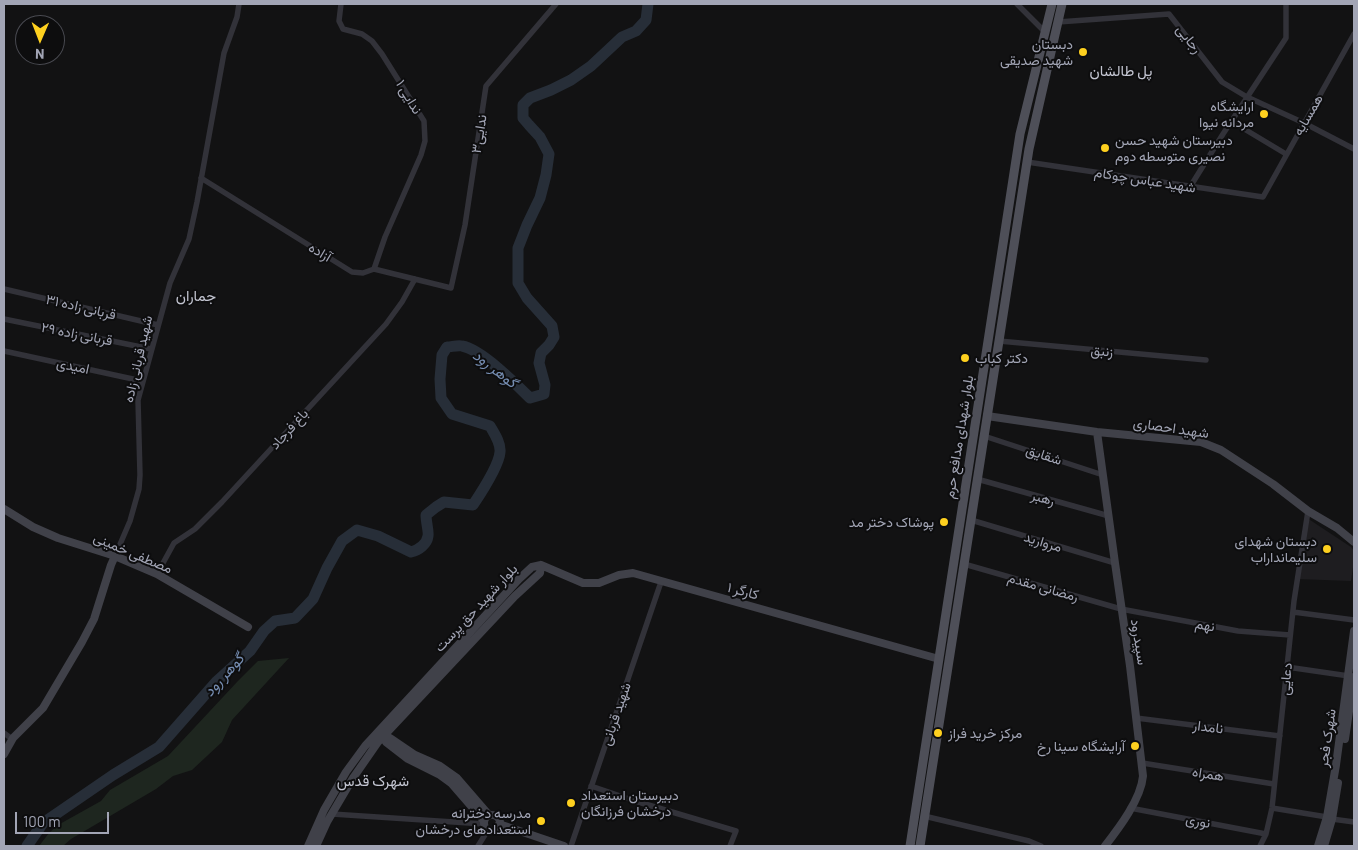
<!DOCTYPE html>
<meta charset="utf-8">
<style>
body{margin:0}
#map{position:relative;width:1358px;height:850px;overflow:hidden;background:#121213;font-family:Barlow,sans-serif}
canvas{display:block}
.frame{position:absolute;inset:0;border:5px solid #a2a5b5;pointer-events:none}
.north{position:absolute;left:15px;top:15px;width:50px;height:50px;box-sizing:border-box;background:#0d0d0e;border:1px solid #494a51;border-radius:50%;rotate:181deg;font-size:14px;font-weight:700;line-height:20px;text-align:center;color:#a2a5b5}
.north::after{content:'';display:block;margin:auto;width:18px;height:22px;background:#fed01f;clip-path:polygon(50% 0,100% 100%,50% 72%,0 100%)}
.scale{position:absolute;left:15px;top:812px;width:94px;height:22px;box-sizing:border-box;border:2px solid #a2a5b5;border-top:0;padding-left:6px;font-size:15px;line-height:18px;white-space:nowrap;color:#a2a5b5;-webkit-text-stroke:4px #0d0d0e;paint-order:stroke}
</style>
<div id="map">
<canvas width="1358" height="850"></canvas>
<div class="frame"></div>
<div class="north">N</div>
<div class="scale">100 m</div>
</div>
<script>
const g = document.querySelector('canvas').getContext('2d');
g.lineJoin = 'round';
function fillPath(path, color) { g.fillStyle = color; g.fill(path, 'evenodd'); }
function trace(path, color, width, dash) { g.strokeStyle = color; g.lineWidth = width; g.lineCap = dash ? 'butt' : 'round'; g.setLineDash(dash || []); g.stroke(path); }
function drawText(font, color, halo, rows, align = 'center') {
  g.font = font + ' Barlow,Vazirmatn,sans-serif'; g.lineWidth = 4; g.setLineDash([]); g.textBaseline = 'middle'; g.strokeStyle = halo; g.fillStyle = color; for (const [text, x, y, turn = 0] of rows) {
    g.save(); g.translate(x, y); g.rotate((+turn || 0) * Math.PI / 180); g.textAlign = isNaN(turn) ? turn : align; if (halo) g.strokeText(text, 0, 0); g.fillText(text, 0, 0); g.restore();
  }
}
fillPath(new Path2D(`
 M 1307,518 L 1351,547 L 1354,551 L 1354,560 L 1351,581 L 1297,579 Z`), '#1e1d20');
fillPath(new Path2D(`
 M 289,658 L 232,720 L 222,742 L 192,770 L 173,776 L 156,789 L 71,839 L 63,846 L 39,846 L 49,833 L 58,825 L 101,801 L 110,790 L 168,756 L 237,682 L 258,661 Z`), '#1e261f');
trace(new Path2D(`
 M 27,846 L 43,823 L 113,775 L 159,747 L 217,681 L 250,651 L 264,631 L 275,621 L 295,618 L 313,599 L 327,568 L 342,541 L 357,530 L 378,536 L 411,552 C 419,550 427,544 428,536 C 429,532 426,522 426,515 L 436,507 L 444,502 L 473,505 C 481,493 499,466 500,452 C 501,443 494,433 490,426 L 452,414 L 441,398 L 440,379 L 442,355 L 447,347 C 451,347 458,345 462,346 C 481,349 516,384 530,398 L 544,394 L 545,385 L 539,363 L 541,353 L 549,345 L 554,337 L 552,326 L 527,298 L 518,283 L 518,248 L 527,225 L 540,198 L 546,175 L 549,154 L 540,137 L 529,125 L 523,118 L 523,105 L 530,98 L 551,90 L 571,80 L 591,66 L 622,37 L 636,31 L 646,20 L 648,4`), '#272e38', 11);
trace(new Path2D(`
 M 341,4 L 339,21 L 343,29 L 362,34 L 372,41 L 382,54 L 424,121 L 425,141 L 421,155 L 385,237 L 374,269
 M 1017,4 L 1045,32
 M 1058,22 L 1169,14 L 1222,82 L 1247,97 L 1304,123 L 1354,149
 M 1231,121 L 1286,154
 M 1027,162 L 1263,197 L 1354,34
 M 201,178 L 352,272 L 363,273 L 374,269 L 451,288 L 465,225 L 486,86 L 556,4
 M 1190,187 L 1223,134 L 1286,38 L 1286,4
 M 4,289 L 158,325
 M 4,319 L 151,349
 M 999,341 L 1206,360
 M 4,351 L 142,381
 M 984,436 L 1103,475
 M 977,479 L 1109,516
 M 971,520 L 1115,563
 M 115,556 L 130,521 L 139,489 L 140,475 L 138,400 L 170,283 L 189,239 L 197,202 L 224,53 L 237,17 L 239,4
 M 964,564 L 1121,609 L 1238,631 L 1290,635
 M 157,574 L 174,543 L 195,529 L 222,502 L 386,324 L 402,302 L 415,279
 M 1293,612 L 1354,620
 M 1287,667 L 1349,676
 M 1136,718 L 1280,736
 M 4,733 L 12,739
 M 1142,763 L 1274,784
 M 591,786 L 635,801 L 736,831 L 730,846
 M 1130,808 L 1266,834
 M 1272,808 L 1327,817
 M 332,814 L 484,824
 M 924,816 L 1029,841 L 1041,846
 M 1332,819 L 1354,822
 M 478,846 L 488,830
 M 571,846 L 661,582
 M 1260,846 L 1266,834 L 1272,808 L 1294,601 L 1308,511`), '#323239', 5.5);
trace(new Path2D(`
 M 987,416 L 1097,432 L 1201,442 L 1221,450 L 1273,484 L 1308,511 L 1337,528 L 1354,542
 M 1097,432 L 1115,563 L 1130,666 L 1143,776 C 1141,799 1119,828 1105,846
 M 4,509 L 33,527 L 58,538 L 115,556 L 157,574 L 248,627
 M 541,565 L 583,583 L 599,583 L 619,575 L 633,573 L 939,659
 M 381,733 L 384,736 L 390,738 L 415,755 L 440,766 L 457,778 L 489,815
 M 384,736 L 386,742 L 408,759 L 440,775 L 451,783 L 484,821
 M 1345,739 L 1354,677
 M 4,754 L 13,738 L 43,708 L 82,642 L 94,619 L 111,565 L 115,556
 M484 823a8 8 0 1 1 16 0a8 8 0 1 1-16 0Z
 M 499,824 L 564,846
 M 308,846 L 324,810 L 346,772 L 365,746 L 519,579 L 532,567 L 541,565
 M 316,846 L 327,822 L 353,778 L 378,742 L 515,596 L 540,573 L 541,565
 M 1318,846 L 1327,817 L 1336,765 L 1354,631
 M 1324,846 L 1332,819 L 1338,783`), '#404149', 8);
trace(new Path2D(`
 M 910,846 L 1020,134 L 1052,4
 M 920,846 L 1029,149 L 1062,4`), '#4e4f58', 9);
for (const [x, y, r, color] of [
 [1083,52,5,"#fed01f"],
 [1264,114,5,"#fed01f"],
 [1105,148,5,"#fed01f"],
 [965,358,5,"#fed01f"],
 [944,522,5,"#fed01f"],
 [1327,549,5,"#fed01f"],
 [938,733,5,"#fed01f"],
 [1135,746,5,"#fed01f"],
 [571,803,5,"#fed01f"],
 [541,821,5,"#fed01f"]
]) { const dot = new Path2D(); dot.arc(x, y, r, 0, 2 * Math.PI); g.fillStyle = color; g.fill(dot); trace(dot, '#0d0d0e', 2); }
drawText('14px', '#a2a5b5', '#0d0d0e', [
 ["رجایی",1189,39,52],
 ["ندایی ۱",409,97,59],
 ["همسایه",1308,115,-60],
 ["ندایی۳",479,134,-81],
 ["شهید عباس چوکام",1145,180,9],
 ["آزاده",320,252,31],
 ["قربانی زاده ۳۱",81,307,13],
 ["قربانی زاده ۲۹",77,334,11],
 ["زنبق",1102,351,5],
 ["شهید قربانی زاده",138,359,-77],
 ["امیدی",73,366,12],
 ["شهید احصاری",1171,428,8],
 ["باغ فرجاد",289,429,-48],
 ["بلوار شهدای مدافع حرم",959,437,-81],
 ["شقایق",1044,455,18],
 ["رهبر",1043,498,16],
 ["مروارید",1043,542,17],
 ["مصطفی خمینی",133,553,23],
 ["رمضانی مقدم",1043,587,16],
 ["کارگر ۱",743,591,15],
 ["بلوار شهید حق پرست",476,608,-47],
 ["نهم",1205,625,10],
 ["سپیدرود",1139,642,81],
 ["دعایی",1286,679,-85],
 ["شهید قربانی",616,714,-71],
 ["نامدار",1208,727,7],
 ["شهرک فجر",1327,738,-82],
 ["همراه",1208,774,9],
 ["نوری",1198,821,11]
]);
drawText('14px', '#a2a5b5', '#0d0d0e', [
 ["دبستان",1073,44],
 ["شهید صدیقی",1073,60],
 ["ارایشگاه",1254,106],
 ["مردانه نیوا",1254,122],
 ["دبیرستان شهید حسن",1115,140,"left"],
 ["نصیری متوسطه دوم",1115,156,"left"],
 ["دکتر کباب",975,358,"left"],
 ["پوشاک دختر مد",934,522],
 ["دبستان شهدای",1317,541],
 ["سلیمانداراب",1317,557],
 ["مرکز خرید فراز",948,733,"left"],
 ["آرایشگاه سینا رخ",1125,746],
 ["دبیرستان استعداد",581,795,"left"],
 ["درخشان فرزانگان",581,811,"left"],
 ["مدرسه دخترانه",531,813],
 ["استعدادهای درخشان",531,829]
], 'right');
drawText('15px', '#c3c5d1', '#0d0d0e', [
 ["پل طالشان",1121,71],
 ["جماران",196,296],
 ["شهرک قدس",373,781]
]);
drawText('italic 15px', '#768eb3', '#0d0d0e', [
 ["گوهر رود",495,369,38],
 ["گوهر رود",224,675,-48]
]);
</script>
